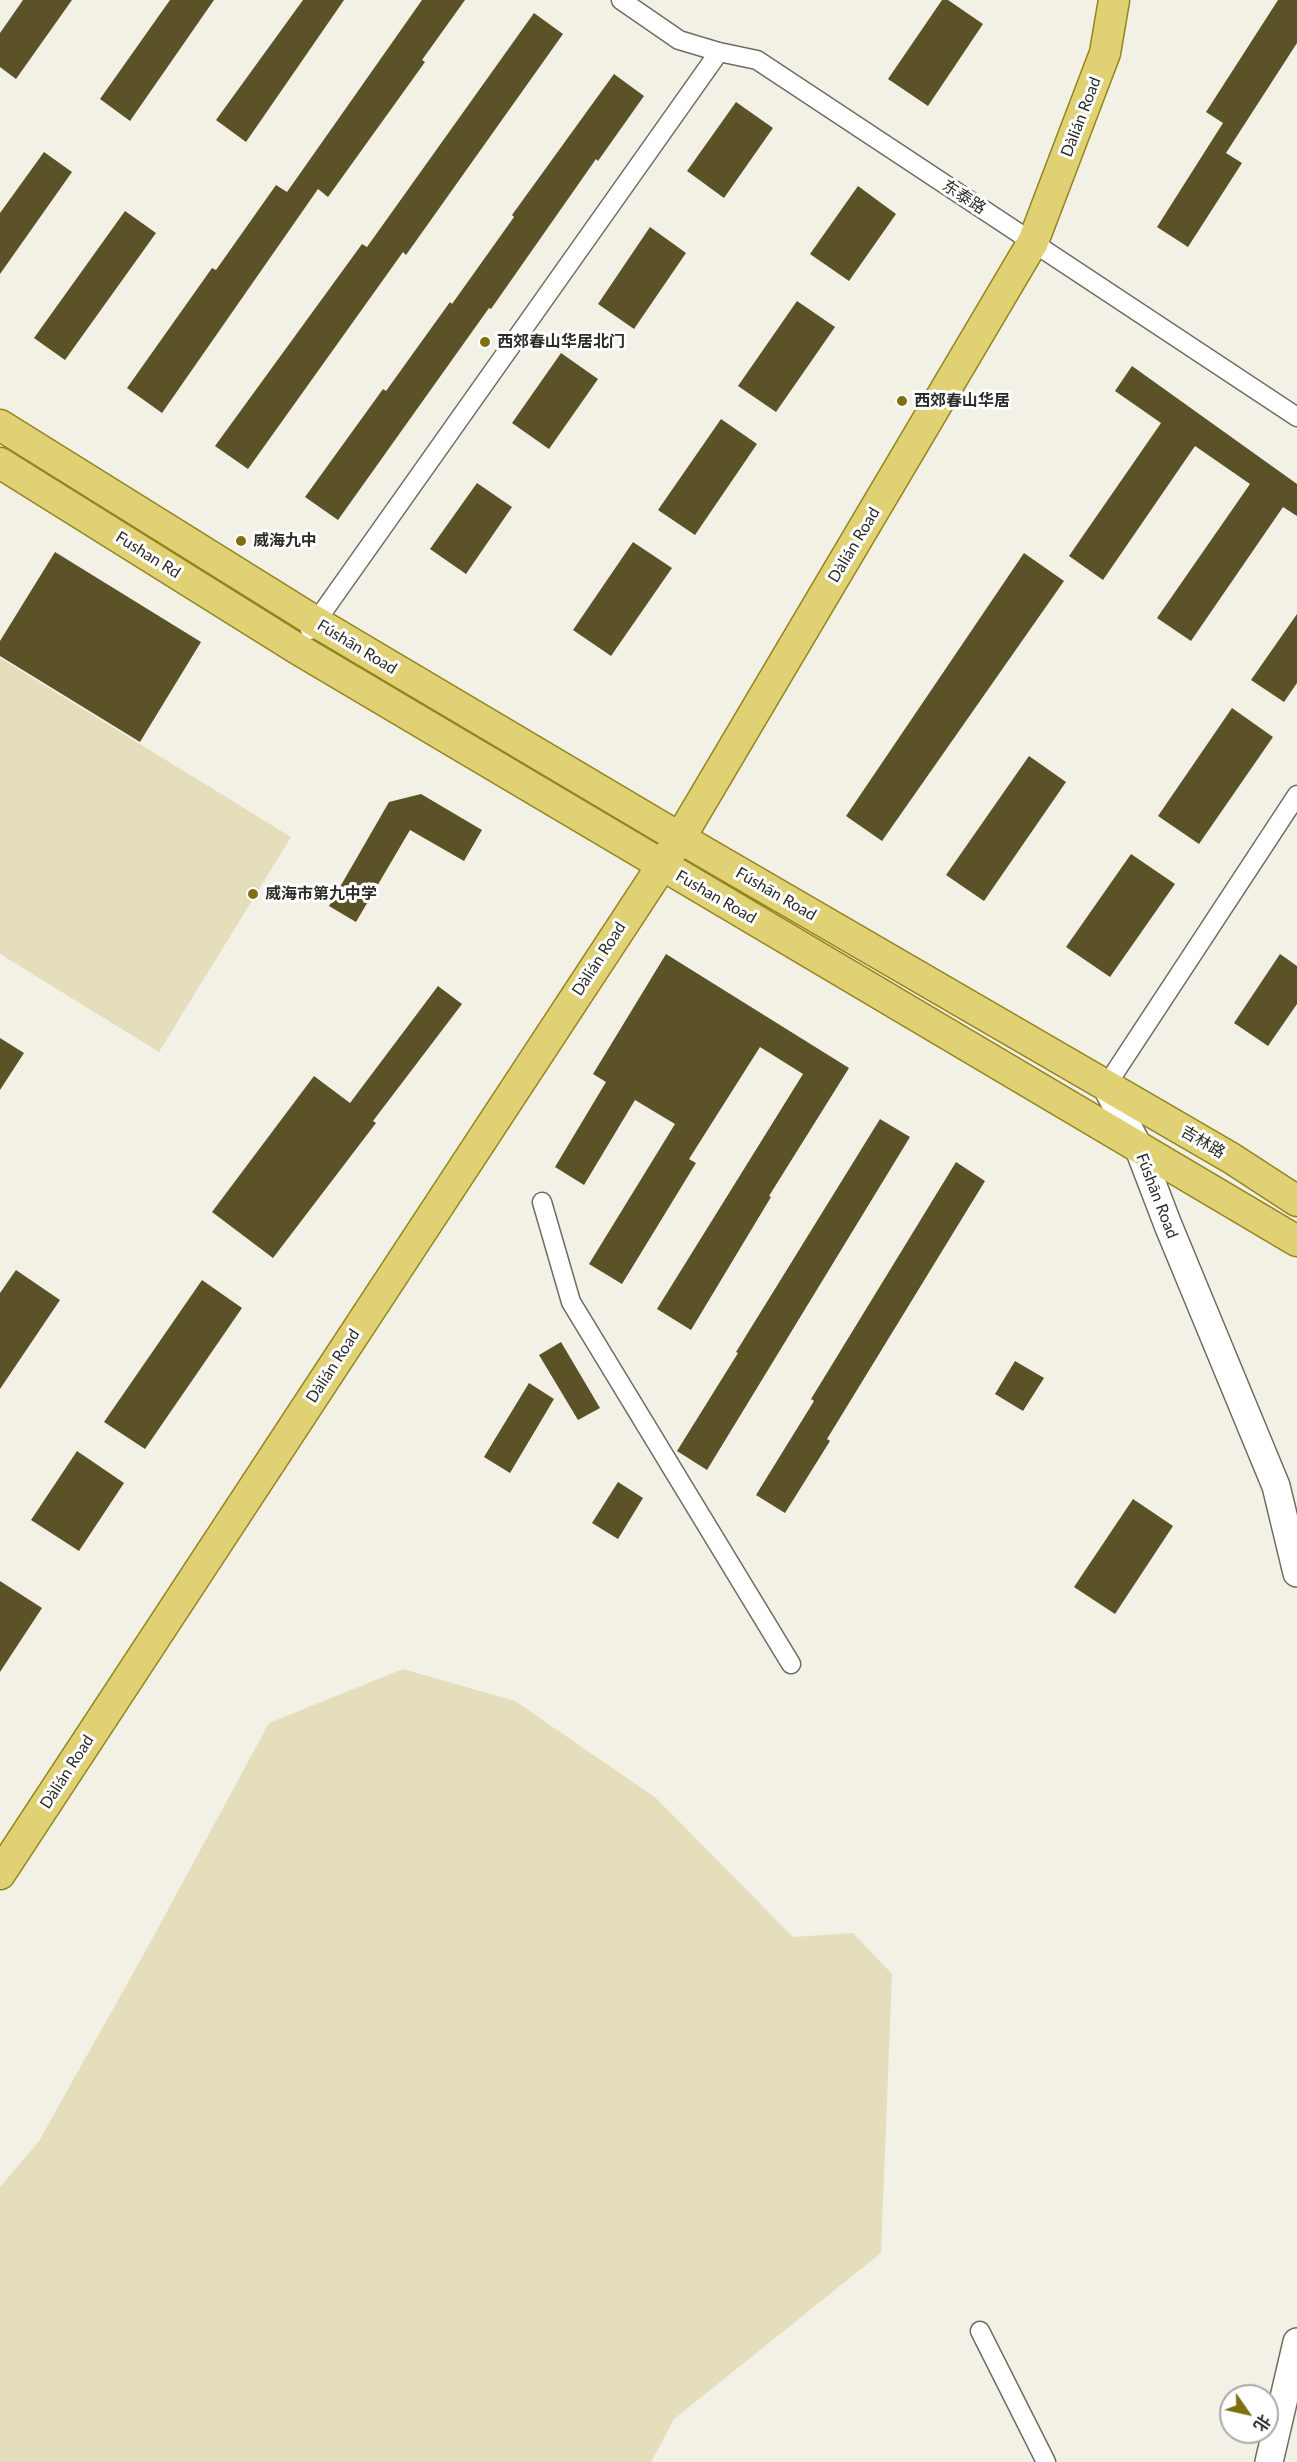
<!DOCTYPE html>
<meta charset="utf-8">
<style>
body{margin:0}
#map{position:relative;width:1297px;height:2462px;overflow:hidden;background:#f3f1e6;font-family:Lato,"Noto Sans SC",sans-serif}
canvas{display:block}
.north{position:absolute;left:1219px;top:2384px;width:60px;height:60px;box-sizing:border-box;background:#fff;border:2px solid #aaaaa9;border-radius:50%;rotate:124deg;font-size:16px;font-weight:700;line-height:24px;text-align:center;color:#2b2b27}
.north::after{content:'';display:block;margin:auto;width:21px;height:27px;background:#7f6f0e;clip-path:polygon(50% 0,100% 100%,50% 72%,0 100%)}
</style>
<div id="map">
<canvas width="1297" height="2462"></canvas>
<div class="north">北</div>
</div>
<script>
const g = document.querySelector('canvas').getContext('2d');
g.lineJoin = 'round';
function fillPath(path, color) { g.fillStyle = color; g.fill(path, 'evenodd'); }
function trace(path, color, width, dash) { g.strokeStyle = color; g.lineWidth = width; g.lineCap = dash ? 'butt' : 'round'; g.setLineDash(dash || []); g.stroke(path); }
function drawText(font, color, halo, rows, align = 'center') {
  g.font = font + ' Lato,"Noto Sans SC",sans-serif'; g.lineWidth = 6; g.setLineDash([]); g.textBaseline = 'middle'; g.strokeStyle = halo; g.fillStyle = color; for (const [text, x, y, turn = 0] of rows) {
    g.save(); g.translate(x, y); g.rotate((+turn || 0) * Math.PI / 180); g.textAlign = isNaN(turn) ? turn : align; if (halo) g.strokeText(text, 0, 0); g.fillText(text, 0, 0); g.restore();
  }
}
fillPath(new Path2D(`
 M 0,658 L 291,837 L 159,1052 L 0,954 Z
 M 403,1669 L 515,1701 L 656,1798 L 793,1937 L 853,1933 L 892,1974 L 881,2253 L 674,2419 L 651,2462 L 0,2462 L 0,2187 L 39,2141 L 151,1941 L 269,1723 Z`), '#e4debc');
fillPath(new Path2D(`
 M 23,0 L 72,0 L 16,79 L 0,67 L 0,33 Z
 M 170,0 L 214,0 L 130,121 L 100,99 Z
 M 303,0 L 344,0 L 246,142 L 216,120 Z
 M 422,0 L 465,0 L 422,60 L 425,62 L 328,197 L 318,189 L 162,413 L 127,388 L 212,268 L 216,270 L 276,185 L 287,192 Z
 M 942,0 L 948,0 L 983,24 L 928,106 L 888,79 Z
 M 1278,0 L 1297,0 L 1297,43 L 1226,153 L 1242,163 L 1188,247 L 1157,227 L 1223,123 L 1206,112 Z
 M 534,13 L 563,34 L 406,255 L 403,252 L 248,469 L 215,446 L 362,244 L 367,247 Z
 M 614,74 L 644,96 L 598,161 L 596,159 L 491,309 L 489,308 L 338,520 L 305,497 L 383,389 L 386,391 L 450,302 L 452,304 L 514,217 L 512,215 Z
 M 736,102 L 773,128 L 724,198 L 687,171 Z
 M 44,152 L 72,172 L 0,274 L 0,213 Z
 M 858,186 L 896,214 L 849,281 L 810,254 Z
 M 125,211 L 156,233 L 65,360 L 34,338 Z
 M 650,227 L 686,253 L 634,329 L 598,304 Z
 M 797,301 L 835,327 L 776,412 L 738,386 Z
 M 561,353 L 598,379 L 549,449 L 512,423 Z
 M 1132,366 L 1297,484 L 1297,516 L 1283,507 L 1191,641 L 1157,618 L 1250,484 L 1195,446 L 1103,580 L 1069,556 L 1161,423 L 1115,391 Z
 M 721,419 L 757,444 L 695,535 L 658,510 Z
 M 477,483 L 512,507 L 466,574 L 430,549 Z
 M 633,542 L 672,568 L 611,656 L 573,630 Z
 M 55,552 L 201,642 L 140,742 L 0,656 L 0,641 Z
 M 1024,553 L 1064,581 L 882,841 L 846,816 Z
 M 1297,614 L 1297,683 L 1284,702 L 1251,680 Z
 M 1232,708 L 1273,737 L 1199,844 L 1158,816 Z
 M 1029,756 L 1066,782 L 984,901 L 946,875 Z
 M 421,794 L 482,830 L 464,861 L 410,830 L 356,922 L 329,906 L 389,802 Z
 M 1131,854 L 1175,884 L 1110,977 L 1066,947 Z
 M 666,954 L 849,1068 L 769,1196 L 771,1197 L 691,1330 L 657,1309 L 803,1074 L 760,1047 L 689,1159 L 696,1163 L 622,1284 L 589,1264 L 675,1124 L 635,1100 L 584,1185 L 555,1167 L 606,1082 L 593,1074 Z
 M 1280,954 L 1297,966 L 1297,1004 L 1268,1046 L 1234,1023 Z
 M 438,986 L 462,1004 L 373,1121 L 376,1123 L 273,1258 L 212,1212 L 314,1076 L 350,1103 Z
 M 0,1038 L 24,1053 L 0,1090 Z
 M 880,1119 L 910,1137 L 707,1470 L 677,1451 L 738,1353 L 736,1352 Z
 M 956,1162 L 985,1181 L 827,1439 L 830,1441 L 785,1513 L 756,1495 L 814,1401 L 811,1399 Z
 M 16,1270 L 60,1300 L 0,1389 L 0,1293 Z
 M 202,1280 L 242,1308 L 145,1449 L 104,1422 Z
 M 561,1342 L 600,1408 L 578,1420 L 539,1355 Z
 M 1015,1361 L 1044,1378 L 1023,1411 L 995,1394 Z
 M 529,1383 L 554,1399 L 510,1473 L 484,1457 Z
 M 77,1451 L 124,1483 L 79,1551 L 31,1520 Z
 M 618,1482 L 643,1498 L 618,1539 L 592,1523 Z
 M 1133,1499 L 1173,1526 L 1115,1614 L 1074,1587 Z
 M 0,1581 L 42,1608 L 0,1672 Z`), '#5b5327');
const minor = new Path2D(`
 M 621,0 L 679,40 L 719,52 L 757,60 L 1297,417
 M 310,630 L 719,52
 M 1106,1086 L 1297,795
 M 542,1202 L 571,1302 L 791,1664
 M 980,2331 L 1046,2462`);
const secondary = new Path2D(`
 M 1106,1086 L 1137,1144 L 1168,1225 L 1276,1486 L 1297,1573
 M 1269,2462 L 1297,2342`);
const primary = new Path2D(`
 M 0,425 L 316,622 L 680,838 L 1231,1158 L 1297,1201
 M 0,463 L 296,648 L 1297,1241
 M 0,1874 L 680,838 L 1033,242 L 1105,53 L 1114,0`);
trace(minor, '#6e6d63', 21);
trace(secondary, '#6e6d63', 30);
trace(primary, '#94841d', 33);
trace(minor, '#fff', 18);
trace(secondary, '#fff', 27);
trace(primary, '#e0d274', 30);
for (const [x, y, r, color] of [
 [485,342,6,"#7f6f0e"],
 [902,401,6,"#7f6f0e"],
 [241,541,6,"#7f6f0e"],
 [253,894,6,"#7f6f0e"]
]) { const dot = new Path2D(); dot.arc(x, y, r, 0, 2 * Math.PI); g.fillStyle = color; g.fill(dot); trace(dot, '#fff', 2); }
drawText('16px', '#2b2b27', '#fff', [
 ["Dàlián Road",1081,117,-69],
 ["东泰路",964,197,33],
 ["Dàlián Road",854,545,-59],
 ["Fushan Rd",148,555,32],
 ["Fúshān Road",357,647,31],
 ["Fúshān Road",776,894,30],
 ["Fushan Road",716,897,30],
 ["Dàlián Road",599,959,-57],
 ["吉林路",1203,1142,30],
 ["Fúshān Road",1157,1196,69],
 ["Dàlián Road",333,1366,-57],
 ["Dàlián Road",67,1772,-57]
]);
drawText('bold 16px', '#2b2b27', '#fff', [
 ["西郊春山华居北门",497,342],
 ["西郊春山华居",914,401],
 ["威海九中",253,541],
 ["威海市第九中学",265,894]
], 'left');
</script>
